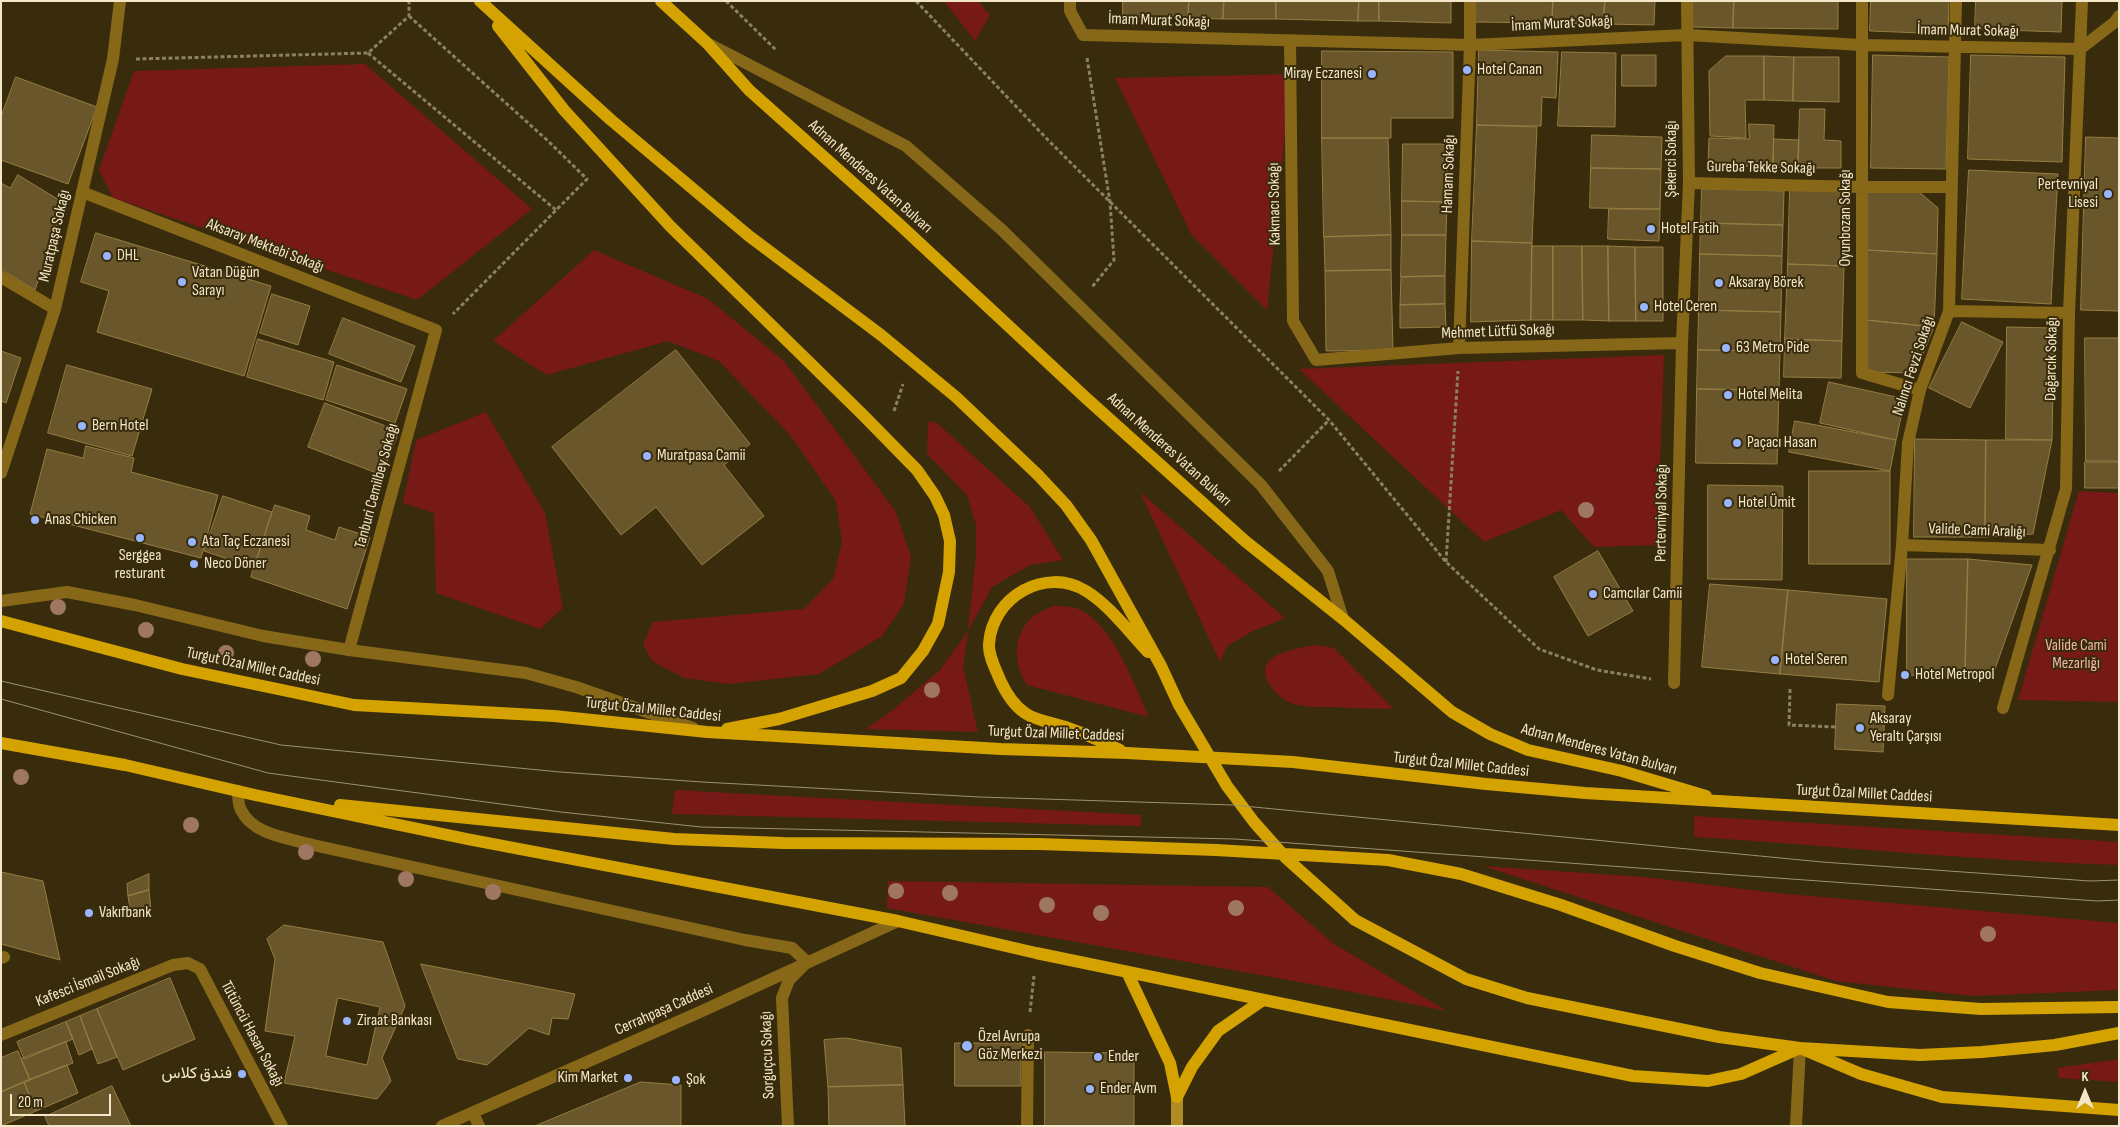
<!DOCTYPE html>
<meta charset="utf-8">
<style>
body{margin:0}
#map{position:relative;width:2120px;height:1127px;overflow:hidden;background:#382c0c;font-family:"Sofia Sans Condensed",sans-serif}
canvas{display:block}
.frame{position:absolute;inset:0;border:2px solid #f4e7c9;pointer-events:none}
.north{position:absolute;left:2060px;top:1067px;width:50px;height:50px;-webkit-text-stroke:4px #382c0c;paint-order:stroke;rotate:0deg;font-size:14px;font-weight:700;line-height:20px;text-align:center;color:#f4e7c9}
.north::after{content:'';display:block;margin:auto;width:18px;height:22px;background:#f4e7c9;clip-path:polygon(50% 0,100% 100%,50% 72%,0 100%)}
.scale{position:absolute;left:10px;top:1094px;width:101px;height:22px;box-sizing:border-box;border:2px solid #f4e7c9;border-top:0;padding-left:6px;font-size:15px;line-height:18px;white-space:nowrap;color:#f4e7c9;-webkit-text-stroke:4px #382c0c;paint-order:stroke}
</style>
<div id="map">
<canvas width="2120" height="1127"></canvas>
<div class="frame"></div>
<div class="north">K</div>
<div class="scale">20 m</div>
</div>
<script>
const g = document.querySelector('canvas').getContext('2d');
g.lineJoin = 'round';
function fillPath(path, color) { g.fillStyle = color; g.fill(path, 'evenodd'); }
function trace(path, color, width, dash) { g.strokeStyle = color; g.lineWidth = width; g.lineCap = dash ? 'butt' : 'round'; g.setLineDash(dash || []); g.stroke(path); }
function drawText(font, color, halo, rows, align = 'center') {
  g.font = font + ' "Sofia Sans Condensed",Vazirmatn,sans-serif'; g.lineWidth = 4; g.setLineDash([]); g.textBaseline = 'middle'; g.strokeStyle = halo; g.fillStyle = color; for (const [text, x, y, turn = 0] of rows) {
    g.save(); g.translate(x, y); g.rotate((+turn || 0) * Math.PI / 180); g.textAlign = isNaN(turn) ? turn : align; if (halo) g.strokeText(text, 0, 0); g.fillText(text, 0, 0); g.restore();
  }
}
fillPath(new Path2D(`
 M 944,1 L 978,1 L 990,15 L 975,41 Z
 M 365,64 L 532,209 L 417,300 L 113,198 L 99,170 L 134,71 Z
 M 1291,74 L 1267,310 L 1191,234 L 1115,78 Z
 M 594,250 L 708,299 L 784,361 L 896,512 L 911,557 L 904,604 L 882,636 L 819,674 L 729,684 L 684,678 L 652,661 L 643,644 L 653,622 L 804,609 L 833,579 L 842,542 L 836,501 L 790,435 L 719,361 L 668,341 L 547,375 L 493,341 Z
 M 1664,355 L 1657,545 L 1594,547 L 1561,510 L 1484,542 L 1299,369 Z
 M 486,412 L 545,513 L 563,608 L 540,629 L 436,593 L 434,513 L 403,503 L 416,440 Z
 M 928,421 L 937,423 L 1030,507 L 1063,560 L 1030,565 L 992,587 L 968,631 L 963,667 L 978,732 L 866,729 L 894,709 L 940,670 L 968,631 L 976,556 L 976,525 L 967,495 L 927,454 Z
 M 2079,491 L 2119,493 L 2119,702 L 2018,700 Z
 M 1140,492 L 1285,618 L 1251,632 L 1227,646 L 1220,662 Z
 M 1053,606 C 1060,606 1069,606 1076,608 C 1112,621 1134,684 1149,717 L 1027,685 C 1012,664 1013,631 1035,615 C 1040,611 1047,609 1053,606 Z
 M 1315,645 L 1334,648 L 1394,709 C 1373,709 1353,708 1332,707 C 1320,707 1306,708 1294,704 C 1279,700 1253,674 1271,659 C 1282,650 1301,648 1315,645 Z
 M 675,790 L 1141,815 L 1141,826 L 672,814 Z
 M 1694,816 L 2119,842 L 2119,865 C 1977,861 1836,846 1694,837 Z
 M 1483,866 L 1644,877 L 1777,893 L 2119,923 L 2119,990 L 1973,996 L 1836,981 Z
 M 888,881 L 1268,887 L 1334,944 L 1447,1011 L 1327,987 L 887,908 Z
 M 2119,1059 L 2119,1082 L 2059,1078 L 2057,1068 Z`), '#771917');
const building = new Path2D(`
 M 1123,1 L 1189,1 L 1188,18 L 1123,17 Z
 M 1189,1 L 1224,1 L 1223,19 L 1188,18 Z
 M 1224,1 L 1276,1 L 1276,19 L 1223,19 Z
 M 1276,1 L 1359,1 L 1358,21 L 1276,19 Z
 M 1359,1 L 1379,1 L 1379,21 L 1358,21 Z
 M 1379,1 L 1451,1 L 1451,23 L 1379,21 Z
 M 1474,1 L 1553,1 L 1552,23 L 1474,22 Z
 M 1553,1 L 1605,1 L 1603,24 L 1552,23 Z
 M 1605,1 L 1655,1 L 1654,25 L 1603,24 Z
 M 1691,1 L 1734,1 L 1733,28 L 1691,27 Z
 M 1734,1 L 1838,1 L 1838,29 L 1733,28 Z
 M 1871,1 L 1949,1 L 1948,34 L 1870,31 Z
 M 1976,1 L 2062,1 L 2061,32 L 1975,29 Z
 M 1479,50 L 1558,52 L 1556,98 L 1542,97 L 1541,126 L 1477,125 Z
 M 1322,51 L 1453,52 L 1453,118 L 1391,118 L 1391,138 L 1322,138 Z
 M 1562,52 L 1616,53 L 1615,127 L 1558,126 Z
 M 1622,55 L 1656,55 L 1656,86 L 1622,86 Z
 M 1873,55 L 1949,57 L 1946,169 L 1871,168 Z
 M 1971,55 L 2065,57 L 2062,162 L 1968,159 Z
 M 1726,56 L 1764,56 L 1764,100 L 1745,100 L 1746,138 L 1710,136 L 1709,71 Z
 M 1764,56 L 1794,57 L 1793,101 L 1764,100 Z
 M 1794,57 L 1839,57 L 1839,102 L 1793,101 Z
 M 16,77 L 97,107 L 68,184 L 1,160 L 1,117 Z
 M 1800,109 L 1825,109 L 1824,140 L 1841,141 L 1841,168 L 1798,168 Z
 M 1749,124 L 1774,125 L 1773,167 L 1708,165 L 1709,138 L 1749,139 Z
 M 1477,125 L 1537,127 L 1532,243 L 1472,241 Z
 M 1592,135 L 1662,137 L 1661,169 L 1591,168 Z
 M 2086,137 L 2119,138 L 2119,311 L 2081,310 Z
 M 1322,138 L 1388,138 L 1391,235 L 1324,237 Z
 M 1774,139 L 1799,140 L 1798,168 L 1773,167 Z
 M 1403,144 L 1448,144 L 1447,202 L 1402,201 Z
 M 1591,168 L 1661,169 L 1660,209 L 1590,208 Z
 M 1969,170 L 2058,174 L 2051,304 L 1962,299 Z
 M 18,175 L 64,203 L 35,290 L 1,269 L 1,183 L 10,188 Z
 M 1702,189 L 1784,191 L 1783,225 L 1701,223 Z
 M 1790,189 L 1847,191 L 1844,266 L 1788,264 Z
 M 1868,189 L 1918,191 L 1938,208 L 1937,254 L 1867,250 Z
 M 1402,201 L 1447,202 L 1446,235 L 1402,235 Z
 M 1609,209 L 1660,209 L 1659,241 L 1608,239 Z
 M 1701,223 L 1783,225 L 1782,256 L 1700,254 Z
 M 96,233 L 271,286 L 244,376 L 97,332 L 109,291 L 81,282 Z
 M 1391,235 L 1391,270 L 1325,271 L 1324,237 Z
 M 1402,235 L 1446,235 L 1445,276 L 1401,277 Z
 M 1472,241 L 1532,243 L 1531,320 L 1471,322 Z
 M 1532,246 L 1553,246 L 1553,320 L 1531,320 Z
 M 1553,246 L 1582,246 L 1583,320 L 1553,320 Z
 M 1582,246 L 1608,246 L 1609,321 L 1583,320 Z
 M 1608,246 L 1635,247 L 1636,321 L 1609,321 Z
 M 1635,247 L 1663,247 L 1663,321 L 1636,321 Z
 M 1867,250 L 1937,254 L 1934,327 L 1866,320 Z
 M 1700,254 L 1782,256 L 1781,312 L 1699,310 Z
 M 1788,264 L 1844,266 L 1842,341 L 1785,339 Z
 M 1391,270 L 1393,350 L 1326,351 L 1325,271 Z
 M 1445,276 L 1445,304 L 1400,305 L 1401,277 Z
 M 272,294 L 310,306 L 298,345 L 260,333 Z
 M 1445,304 L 1446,327 L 1400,328 L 1400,305 Z
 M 1699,310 L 1781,312 L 1780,351 L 1698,350 Z
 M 343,318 L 415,346 L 401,382 L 329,354 Z
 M 1866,320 L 1934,327 L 1915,373 L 1866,372 Z
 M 1962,322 L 2003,342 L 1970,408 L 1929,388 Z
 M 2007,327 L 2054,328 L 2052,440 L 2006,439 Z
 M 2085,338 L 2119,338 L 2119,461 L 2086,461 Z
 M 258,339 L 334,362 L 323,400 L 247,377 Z
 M 1785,339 L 1842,341 L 1841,378 L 1784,377 Z
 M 676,350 L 750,444 L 724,465 L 764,516 L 702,565 L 656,507 L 621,535 L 552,447 Z
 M 1698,350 L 1780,351 L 1779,390 L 1697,389 Z
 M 1,351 L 21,358 L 6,403 L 1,401 Z
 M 67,365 L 152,389 L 132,456 L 48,433 Z
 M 337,365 L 407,389 L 395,423 L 326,400 Z
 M 1829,382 L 1905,399 L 1896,440 L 1820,423 Z
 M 1697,389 L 1779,390 L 1777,464 L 1696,463 Z
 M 325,403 L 399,431 L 382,475 L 308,447 Z
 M 1795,421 L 1896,440 L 1890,471 L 1789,452 Z
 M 1915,439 L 1986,440 L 1985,537 L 1914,537 Z
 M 1986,440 L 2052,440 L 2033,534 L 1985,537 Z
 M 86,446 L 134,458 L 131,472 L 218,495 L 201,558 L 30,514 L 47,449 L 83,458 Z
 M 2085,462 L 2119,462 L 2119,488 L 2085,488 Z
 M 1809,471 L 1890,471 L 1890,564 L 1809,564 Z
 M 1708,485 L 1783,486 L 1782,580 L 1708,579 Z
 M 223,496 L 272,512 L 254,568 L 204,551 Z
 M 275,505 L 310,516 L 306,530 L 335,540 L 339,527 L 370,537 L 347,609 L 251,577 Z
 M 1598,551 L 1633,611 L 1588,636 L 1554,577 Z
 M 1907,559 L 1968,559 L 1965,677 L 1907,675 Z
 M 1968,559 L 2032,565 L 1991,680 L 1965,677 Z
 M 1710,584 L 1788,590 L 1780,674 L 1702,667 Z
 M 1788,590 L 1887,599 L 1879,682 L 1780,674 Z
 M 1837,704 L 1885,706 L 1883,752 L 1835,749 Z
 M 1,872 L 43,881 L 60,960 L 1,944 Z
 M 149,874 L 149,890 L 128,896 L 127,884 Z
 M 149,890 L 151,911 L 131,914 L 128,896 Z
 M 284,925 L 383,942 L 405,1006 L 382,1058 L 391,1081 L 377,1099 L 284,1083 L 295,1036 L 265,1031 L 275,959 L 267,939 ZM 338,998 L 380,1007 L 367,1065 L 326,1056 Z
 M 421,964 L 575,994 L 568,1019 L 552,1018 L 549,1035 L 529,1028 L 487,1065 L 458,1059 Z
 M 170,978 L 195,1039 L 123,1070 L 97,1009 Z
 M 97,1009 L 117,1057 L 98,1064 L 80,1016 Z
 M 80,1016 L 92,1049 L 79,1055 L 66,1022 Z
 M 66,1022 L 73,1039 L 24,1059 L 17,1042 Z
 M 846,1038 L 901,1048 L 903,1085 L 828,1087 L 824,1040 Z
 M 66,1042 L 73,1063 L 30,1080 L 21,1059 Z
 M 955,1043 L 1021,1043 L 1021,1086 L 955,1086 Z
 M 18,1051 L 30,1080 L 1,1092 L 1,1058 Z
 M 1045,1052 L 1134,1053 L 1134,1126 L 1045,1126 Z
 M 67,1065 L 78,1093 L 36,1111 L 24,1082 Z
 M 24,1082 L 36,1111 L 1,1126 L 1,1092 Z
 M 641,1082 L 681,1085 L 681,1126 L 535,1126 Z
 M 903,1085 L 905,1126 L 829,1126 L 828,1087 Z
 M 112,1086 L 131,1126 L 49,1126 L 45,1117 Z`);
fillPath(building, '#69562b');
trace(building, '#967d42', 1);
trace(new Path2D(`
 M 726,1 L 776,50
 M 916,1 L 1048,140 L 1329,420 L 1446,562 L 1539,649 L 1597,670 L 1651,679
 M 409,16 L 547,140 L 587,179 L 453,314
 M 368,53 L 556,210
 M 1087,58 L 1110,202 L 1114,260 L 1092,287
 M 136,59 L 368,53 L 409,16 L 409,1
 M 894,411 L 903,384
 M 1279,471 L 1329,420
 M 1446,562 L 1458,371
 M 1790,689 L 1789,725 L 1836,727
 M 1030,1012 L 1034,976`), '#8c8061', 3, [4, 2.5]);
trace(new Path2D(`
 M 707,43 L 906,146 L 1002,230 L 1261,485 L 1328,571 L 1343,619
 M 1,601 L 67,592 L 135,605 L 263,636 L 349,650 L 526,673 L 576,687 L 693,728
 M 238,791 C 238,797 238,805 241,810 C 253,835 288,838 313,845 L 745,940 L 792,948 L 807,962`), '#866818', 12);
trace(new Path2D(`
 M 1796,1126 L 1800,1048`), '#866818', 12);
trace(new Path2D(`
 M 1070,1 L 1070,11 L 1083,35 L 1470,45 L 1687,35 L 1861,45 L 2080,49 L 2115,22 L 2119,16
 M 1862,1 L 1862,373 L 1920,390
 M 1290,41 L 1293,321 L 1316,360 L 1459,348 L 1682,343
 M 1689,183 L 1863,187 L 1952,187
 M 82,192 L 436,330 L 349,650
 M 1,277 L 55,309
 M 1949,311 L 2069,313
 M 1459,348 L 1470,45 L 1470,1
 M 1,473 L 55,309 L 113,59 L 120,1
 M 1902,545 L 2050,550
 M 1674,683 L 1682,343 L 1689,183 L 1687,1
 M 1888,695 L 1902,545 L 1908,443 L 1920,390 L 1949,311 L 1956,1
 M 2003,708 L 2066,489 L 2069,313 L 2082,1
 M 1,958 L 4,957
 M 1,1035 L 173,965 L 188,963 L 200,969 L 282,1126
 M 473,1113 L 479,1126
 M 788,1126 L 782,998 L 789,980 L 805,964
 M 1027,1126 L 1028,1035`), '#866818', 12);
trace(new Path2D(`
 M 442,1126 L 700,1012 L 898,921`), '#866818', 12);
trace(new Path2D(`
 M 1177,1097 L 1177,1126`), '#b08a25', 12);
trace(new Path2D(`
 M 480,1 L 611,120 L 749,236 L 881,335 L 956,397 L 1038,475 L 1066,505 L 1091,540 L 1161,666 L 1179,705 L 1227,786 L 1254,822 L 1286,858 L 1355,920 L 1466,979 L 1527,998 L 1719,1037 L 1800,1048 L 1920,1055 L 1982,1052 L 2055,1045 L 2119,1033
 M 661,1 L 707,43 L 749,90 L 899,224 L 1086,398 L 1245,541 L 1343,619 L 1452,712 L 1490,734 L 1528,750 L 1622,771 L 1706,796
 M 498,26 L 564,110 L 670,226 L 862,414 L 917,470 L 935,496 L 944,515 L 950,541 L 949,572 L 938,624 L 923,651 L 901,678 L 872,691 L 779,719 L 727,729
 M 1,621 L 182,669 L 354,705 L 554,716 L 707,732 L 1001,749 L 1127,753 L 1293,762 L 1486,784 L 1585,793 L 2119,825
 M 1,743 L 125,765 L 255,795 L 467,839 L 898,921 L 1036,953 L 1633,1076 L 1708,1081 L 1741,1074 L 1800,1048 L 1861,1074 L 1942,1097 L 2119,1110
 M 1120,750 C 1103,742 1086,734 1068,728 C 1055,723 1036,721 1025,713 C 1013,705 1006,693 1000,680 C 996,670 988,655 989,644 C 992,597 1045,566 1086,591 C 1108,604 1130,633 1148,652
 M 340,805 L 674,839 L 783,843 L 1039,844 L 1216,850 L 1388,860 L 1461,874 L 1561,905 L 1675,946 L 1760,973 L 1888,1002 L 1981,1009 L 2119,1007
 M 1127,972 L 1170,1063 L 1177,1097
 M 1177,1097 L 1192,1067 L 1218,1031 L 1263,1000`), '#d4a302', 12);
trace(new Path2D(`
 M 1,681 L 281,745 L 560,772 L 702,782 L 980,797 L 1233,805 L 1822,862 L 2090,881 L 2119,880
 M 1,699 L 268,773 L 561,812 L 701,827 L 1235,839 L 2097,901 L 2119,900`), '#9d9172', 1);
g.fillStyle = '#9e7662';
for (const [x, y] of [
 [1586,510],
 [58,607],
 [146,630],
 [226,653],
 [313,659],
 [932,690],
 [21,777],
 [191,825],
 [306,852],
 [406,879],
 [896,891],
 [493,892],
 [950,893],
 [1047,905],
 [1236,908],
 [1101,913],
 [1988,934]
]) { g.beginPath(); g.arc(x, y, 8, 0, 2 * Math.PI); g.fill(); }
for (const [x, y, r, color] of [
 [1467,70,5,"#98b5fd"],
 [1372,74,5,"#98b5fd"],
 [2108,194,5,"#98b5fd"],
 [1651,229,5,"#98b5fd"],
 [107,256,5,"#98b5fd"],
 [182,282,5,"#98b5fd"],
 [1719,283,5,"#98b5fd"],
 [1644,307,5,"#98b5fd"],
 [1726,348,5,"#98b5fd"],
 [1728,395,5,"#98b5fd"],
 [82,426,5,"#98b5fd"],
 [1737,443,5,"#98b5fd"],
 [647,456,5,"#98b5fd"],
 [1728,503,5,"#98b5fd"],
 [35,520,5,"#98b5fd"],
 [140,538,5,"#98b5fd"],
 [192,542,5,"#98b5fd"],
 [194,564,5,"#98b5fd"],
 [1593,594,5,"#98b5fd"],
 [1775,660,5,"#98b5fd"],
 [1905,675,5,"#98b5fd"],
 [1860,728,5,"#98b5fd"],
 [89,913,5,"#98b5fd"],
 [347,1021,5,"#98b5fd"],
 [967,1046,6,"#98b5fd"],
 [1098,1057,5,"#98b5fd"],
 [242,1074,5,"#98b5fd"],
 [628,1078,5,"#98b5fd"],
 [676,1080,5,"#98b5fd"],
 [1090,1089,5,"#98b5fd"]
]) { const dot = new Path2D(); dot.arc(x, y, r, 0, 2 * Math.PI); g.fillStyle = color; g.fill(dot); trace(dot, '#382c0c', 2); }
drawText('16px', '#f4e7c9', '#382c0c', [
 ["İmam Murat Sokağı",1159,21,2],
 ["İmam Murat Sokağı",1562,24,-3],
 ["İmam Murat Sokağı",1968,31,1],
 ["Şekerci Sokağı",1672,159,-90],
 ["Gureba Tekke Sokağı",1761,168,1],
 ["Hamam Sokağı",1449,174,-88],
 ["Adnan Menderes Vatan Bulvarı",870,177,42],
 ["Kakmacı Sokağı",1275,204,-91],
 ["Oyunbozan Sokağı",1846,218,-90],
 ["Muratpaşa Sokağı",55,236,-77],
 ["Aksaray Mektebi Sokağı",265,246,21],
 ["Mehmet Lütfü Sokağı",1498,332,-2],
 ["Dağarcık Sokağı",2052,359,-89],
 ["Nalıncı Fevzi Sokağı",1914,366,-72],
 ["Adnan Menderes Vatan Bulvarı",1169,450,42],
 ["Tanburi Cemilbey Sokağı",377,486,-75],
 ["Pertevniyal Sokağı",1662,513,-89],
 ["Valide Cami Aralığı",1977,531,2],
 ["Turgut Özal Millet Caddesi",253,667,12],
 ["Turgut Özal Millet Caddesi",653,710,6],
 ["Turgut Özal Millet Caddesi",1056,734,2],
 ["Adnan Menderes Vatan Bulvarı",1599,750,15],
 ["Turgut Özal Millet Caddesi",1461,765,6],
 ["Turgut Özal Millet Caddesi",1864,794,3],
 ["Kafesci İsmail Sokağı",88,982,-22],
 ["Cerrahpașa Caddesi",664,1010,-24],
 ["Tütüncü Hasan Sokağı",252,1034,62],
 ["Sorguçcu Sokağı",768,1055,-92]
]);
drawText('16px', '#f4e7c9', '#382c0c', [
 ["Hotel Canan",1477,70],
 ["Miray Eczanesi",1362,74,"right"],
 ["Pertevniyal",2098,185,"right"],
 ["Lisesi",2098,203,"right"],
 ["Hotel Fatih",1661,229],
 ["DHL",117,256],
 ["Vatan Düğün",192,273],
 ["Sarayı",192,291],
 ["Aksaray Börek",1729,283],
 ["Hotel Ceren",1654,307],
 ["63 Metro Pide",1736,348],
 ["Hotel Melita",1738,395],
 ["Bern Hotel",92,426],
 ["Paçacı Hasan",1747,443],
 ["Muratpasa Camii",657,456],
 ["Hotel Ümit",1738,503],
 ["Anas Chicken",45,520],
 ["Ata Taç Eczanesi",202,542],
 ["Serggea",140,556,"center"],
 ["resturant",140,574,"center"],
 ["Neco Döner",204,564],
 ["Camcılar Camii",1603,594],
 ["Hotel Seren",1785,660],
 ["Hotel Metropol",1915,675],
 ["Aksaray",1870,719],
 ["Yeraltı Çarşısı",1870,737],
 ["Vakıfbank",99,913],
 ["Ziraat Bankası",357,1021],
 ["Özel Avrupa",978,1037],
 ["Göz Merkezi",978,1055],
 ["Ender",1108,1057],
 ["فندق كلاس",232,1074,"right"],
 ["Kim Market",618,1078,"right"],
 ["Şok",686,1080],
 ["Ender Avm",1100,1089]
], 'left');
drawText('16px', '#f2b2a9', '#382c0c', [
 ["Valide Cami",2076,646],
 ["Mezarlığı",2076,664]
]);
</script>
